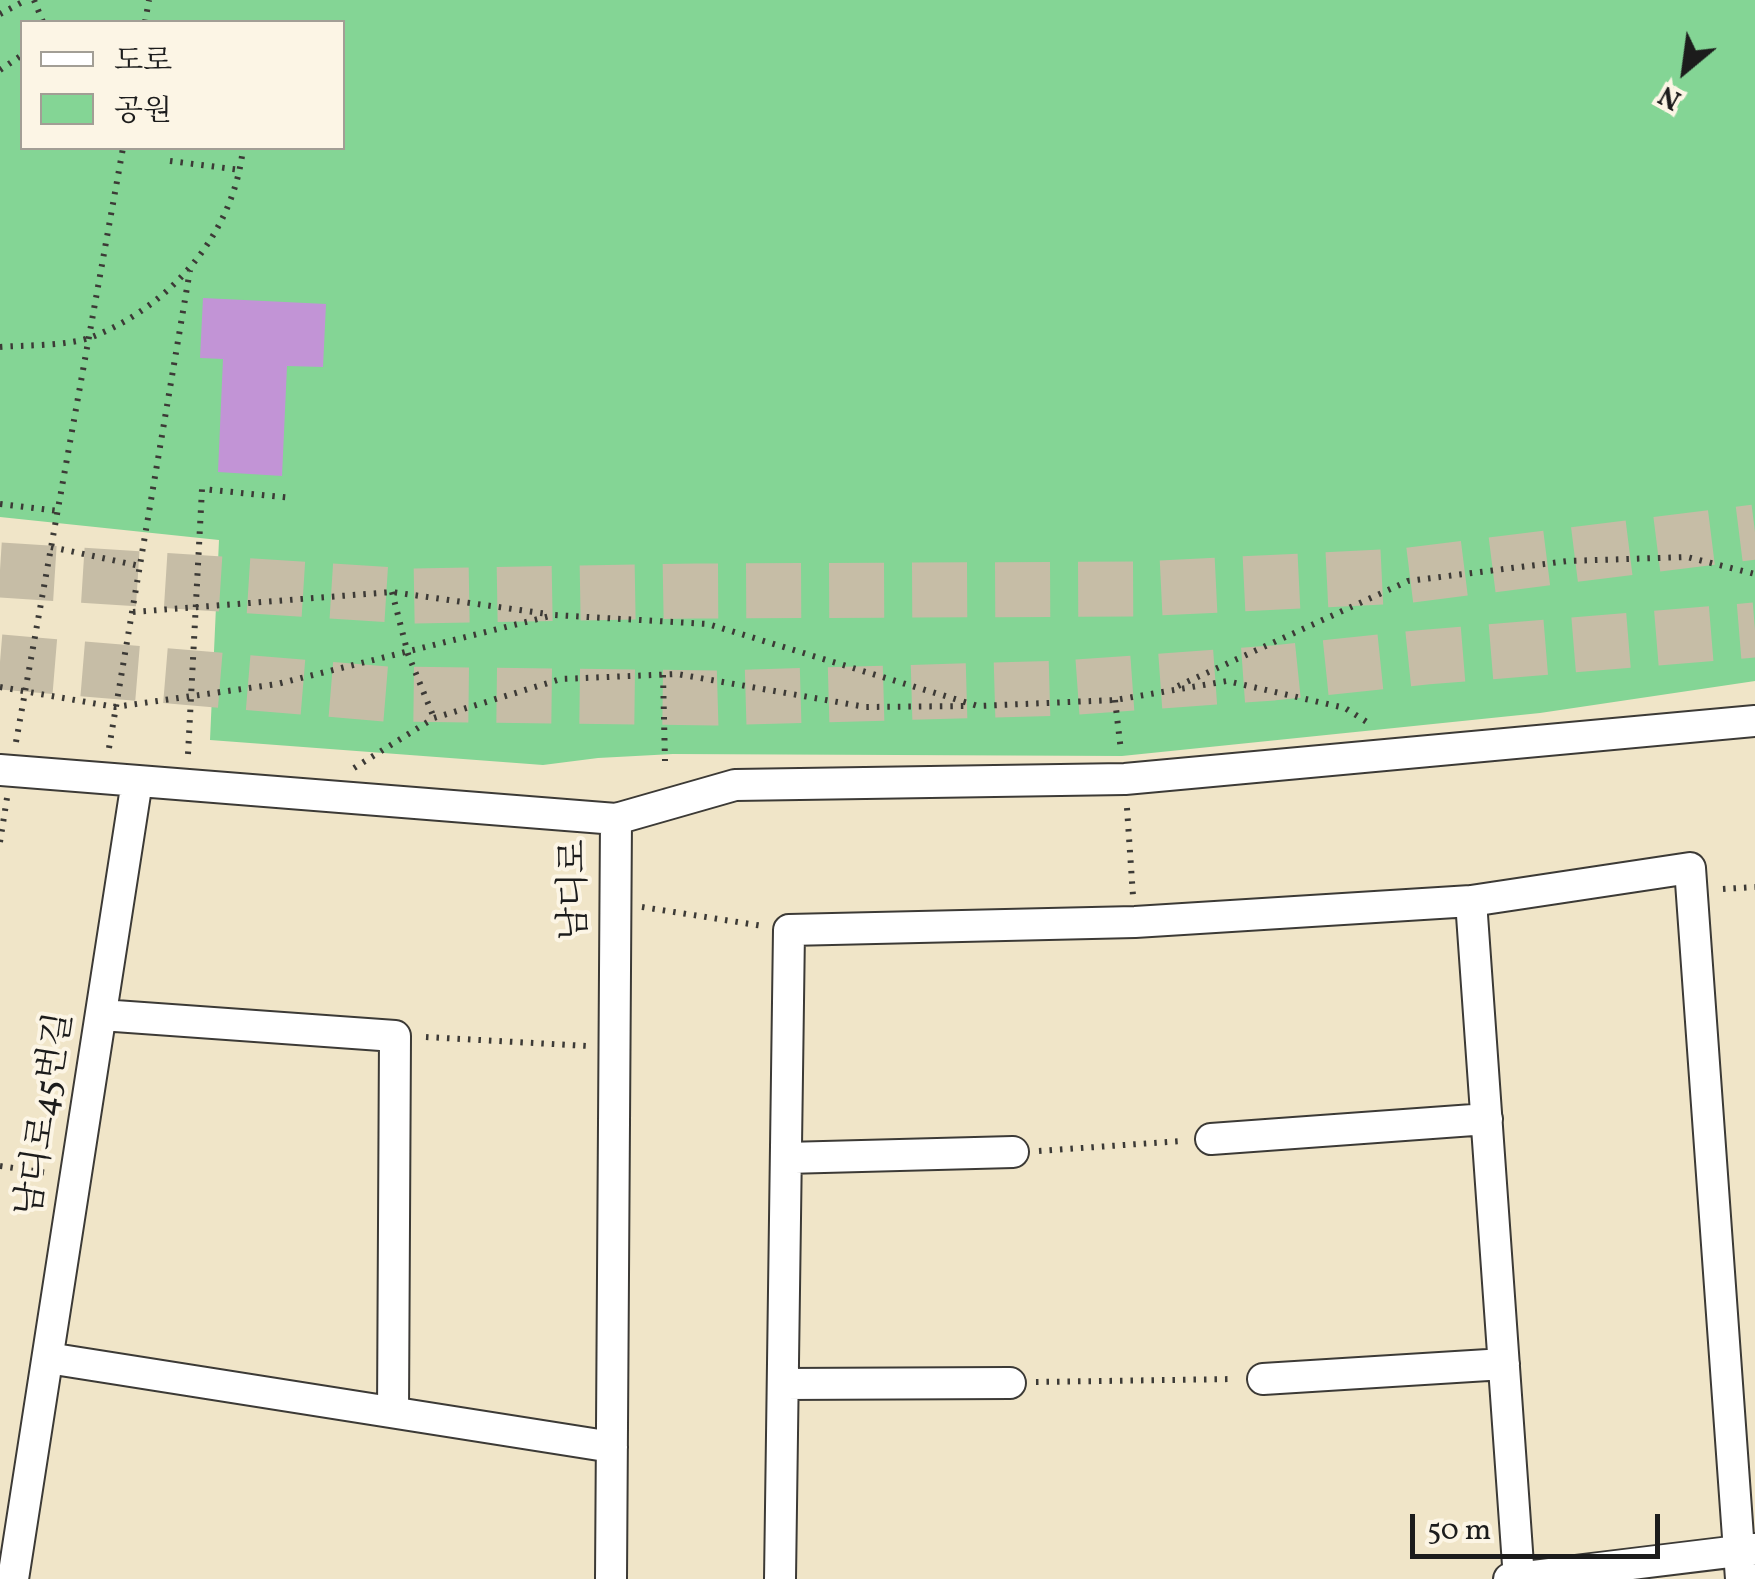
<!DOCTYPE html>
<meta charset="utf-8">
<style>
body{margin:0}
#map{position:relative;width:1755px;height:1579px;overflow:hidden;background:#f0e5c8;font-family:Vollkorn,"Noto Serif KR",serif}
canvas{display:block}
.legend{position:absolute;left:20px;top:20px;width:325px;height:130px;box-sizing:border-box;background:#fcf5e5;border:2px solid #a29e95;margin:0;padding:12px 18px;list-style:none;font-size:30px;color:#1c1c1c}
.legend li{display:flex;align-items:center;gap:20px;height:50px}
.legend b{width:50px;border:2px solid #a29e95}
.north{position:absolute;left:1635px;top:20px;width:100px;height:100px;-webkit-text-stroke:8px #fcf5e5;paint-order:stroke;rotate:209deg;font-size:28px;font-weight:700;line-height:40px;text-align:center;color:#1c1c1c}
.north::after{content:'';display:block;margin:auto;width:35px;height:45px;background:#1c1c1c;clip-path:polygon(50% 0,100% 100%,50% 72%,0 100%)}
.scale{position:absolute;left:1410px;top:1514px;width:250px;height:45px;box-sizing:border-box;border:5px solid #1c1c1c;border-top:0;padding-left:12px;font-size:30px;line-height:35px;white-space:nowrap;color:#1c1c1c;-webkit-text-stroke:8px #fcf5e5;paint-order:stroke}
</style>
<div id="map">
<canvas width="1755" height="1579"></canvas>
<ul class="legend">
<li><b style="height:12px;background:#fff"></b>도로</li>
<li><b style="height:28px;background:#84d595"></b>공원</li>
</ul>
<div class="north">N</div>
<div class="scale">50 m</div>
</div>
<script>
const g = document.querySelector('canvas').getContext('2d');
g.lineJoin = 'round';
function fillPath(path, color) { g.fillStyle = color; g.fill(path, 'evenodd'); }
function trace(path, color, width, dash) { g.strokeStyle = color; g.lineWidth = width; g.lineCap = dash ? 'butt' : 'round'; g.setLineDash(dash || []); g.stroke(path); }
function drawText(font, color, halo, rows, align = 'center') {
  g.font = font + ' Vollkorn,"Noto Serif KR",serif'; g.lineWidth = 8; g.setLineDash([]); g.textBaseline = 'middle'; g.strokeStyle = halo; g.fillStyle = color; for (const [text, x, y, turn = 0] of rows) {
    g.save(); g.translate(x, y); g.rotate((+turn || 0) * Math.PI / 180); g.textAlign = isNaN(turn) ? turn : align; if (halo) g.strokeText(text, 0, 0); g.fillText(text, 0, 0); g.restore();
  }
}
fillPath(new Path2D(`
 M 0,0 L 1755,0 L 1755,681 L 1540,713 L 1122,756 L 673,754 L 598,758 L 543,765 L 210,740 L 219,540 L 0,517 ZM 22,22 L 342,22 L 342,148 L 22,148 Z`), '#84d595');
fillPath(new Path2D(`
 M 203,298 L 326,304 L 323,367 L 287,366 L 282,476 L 218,472 L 223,359 L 200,358 Z`), '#c294d6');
trace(new Path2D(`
 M 0,570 L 409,596 L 696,591 L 1138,589 L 1403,576 L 1755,532
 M 0,662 L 386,694 L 715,698 L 1064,688 L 1273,673 L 1427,657 L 1755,630`), '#c6bda6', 55, [55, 28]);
const street = new Path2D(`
 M 0,770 L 616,819 L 611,1579
 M 616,819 L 735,785 L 1125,779 L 1755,721
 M 1471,901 L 1519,1579
 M 101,1015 L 395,1036 L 393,1412
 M 1211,1139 L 1487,1119
 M 786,1158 L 1013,1152
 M 48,1358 L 612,1447
 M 1263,1379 L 1504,1364
 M 783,1384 L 1010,1383
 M 13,1579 L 137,781
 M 780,1579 L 789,930 L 1135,922 L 1471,901 L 1690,868 L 1741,1579
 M 1509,1579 L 1755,1549`);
trace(street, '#3c3a36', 34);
trace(new Path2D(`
 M 34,0 L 43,22
 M 0,14 L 26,0
 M 145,22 L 149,0
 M 0,70 L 22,55
 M 170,161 L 241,170
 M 0,347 C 26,345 68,346 92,337 C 171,306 234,233 243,148
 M 0,504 L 58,511
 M 51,547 L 140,566
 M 392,592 L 408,654 L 434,718
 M 133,612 L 392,592 L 548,614
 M 663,675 L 665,761
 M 1178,686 L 1408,581 L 1568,561 L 1687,557 L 1755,574
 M 0,687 L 115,707 L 277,684 L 554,615 L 708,624 L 978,706 L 1115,700 L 1227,681 L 1345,708 L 1370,724
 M 1115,700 L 1121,751
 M 16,742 L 123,148
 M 109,748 L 190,270
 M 188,754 L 202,489 L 292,498
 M 354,768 L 434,718 L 561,679 L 677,674 L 866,707 L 969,706
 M 1127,808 L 1133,896
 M 0,842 L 7,798
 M 1723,889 L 1755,887
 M 642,907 L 763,926
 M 426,1037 L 588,1046
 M 1039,1151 L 1181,1141
 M 0,1166 L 48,1173
 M 1036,1382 L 1234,1379`), '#3c3a36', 6, [2.5, 8]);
trace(street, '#fff', 30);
drawText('35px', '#1c1c1c', '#fcf5e5', [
 ["남디로",578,890,-90],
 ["남디로45번길",48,1115,-81]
]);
</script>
